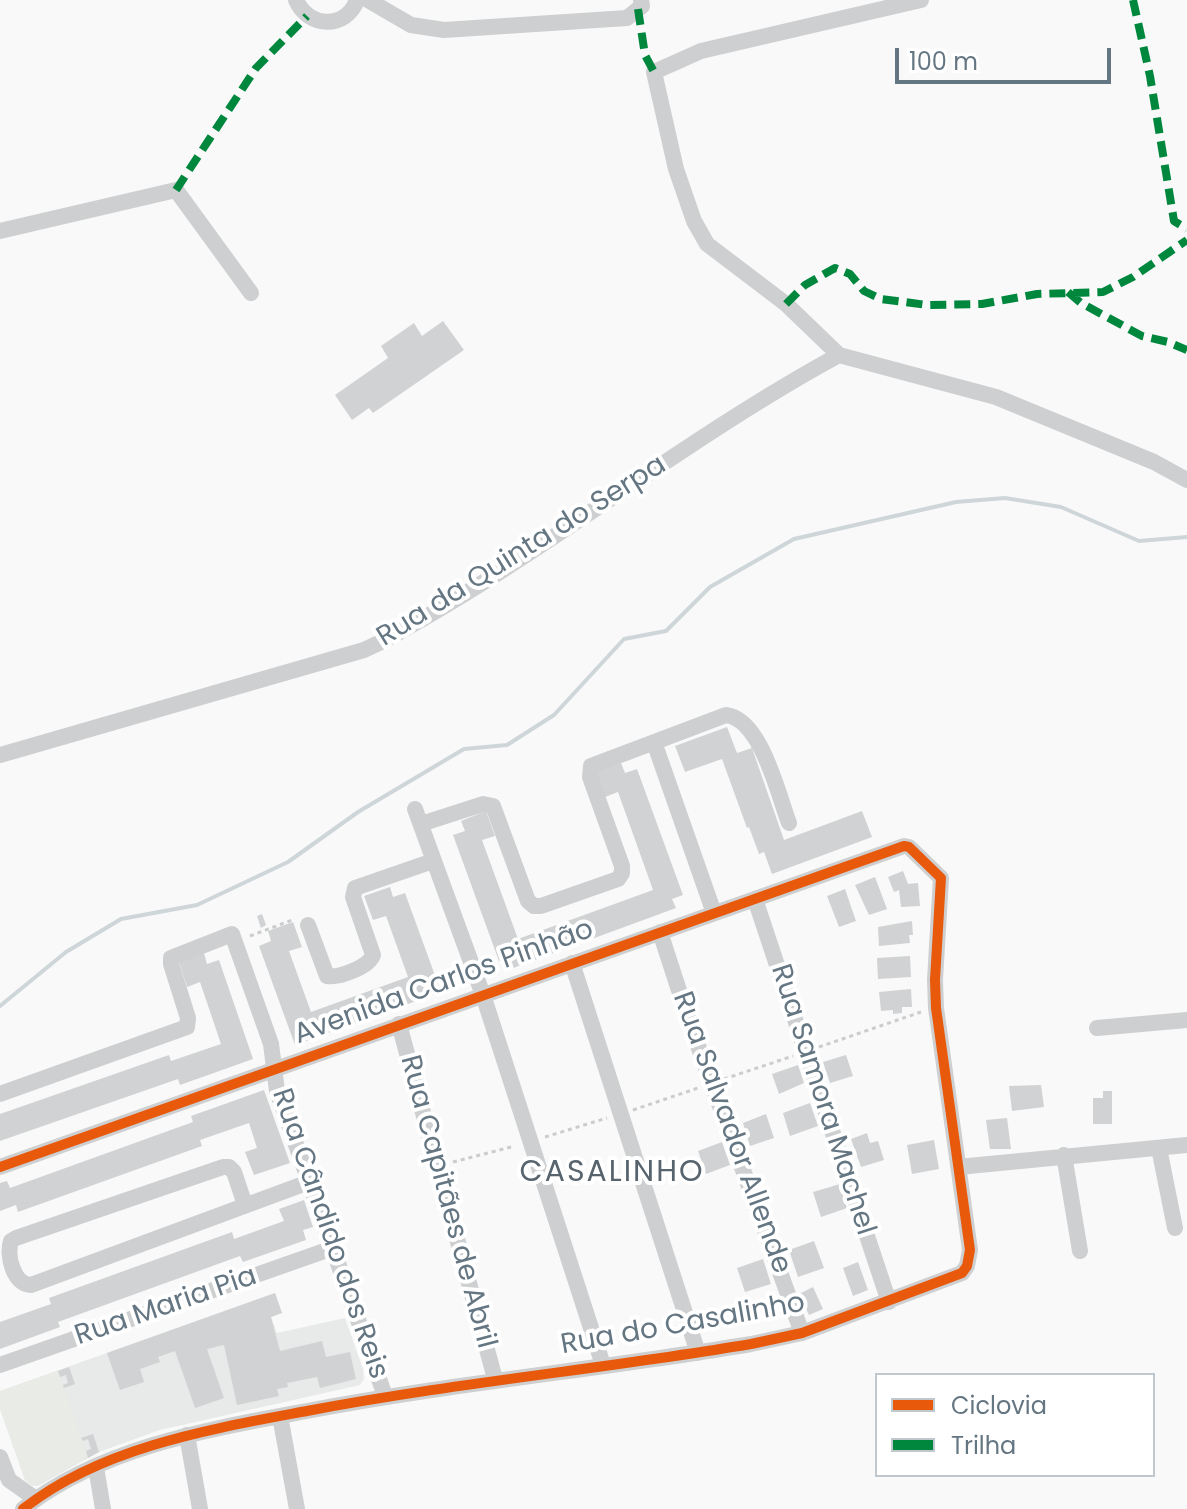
<!DOCTYPE html>
<meta charset="utf-8">
<style>
body{margin:0}
#map{position:relative;width:1187px;height:1509px;overflow:hidden;background:#f9f9f9;font-family:Poppins,sans-serif}
canvas{display:block}
.legend{position:absolute;left:875px;top:1373px;width:280px;height:104px;box-sizing:border-box;background:#fff;border:2px solid #c1c8cd;margin:0;padding:10px 14px;list-style:none;font-size:24px;color:#657683}
.legend li{display:flex;align-items:center;gap:16px;height:40px}
.legend b{width:40px;border:2px solid #c1c8cd}
.scale{position:absolute;left:895px;top:48px;width:216px;height:36px;box-sizing:border-box;border:4px solid #657683;border-top:0;padding-left:10px;font-size:24px;line-height:28px;white-space:nowrap;color:#657683;-webkit-text-stroke:6px #fff;paint-order:stroke}
</style>
<div id="map">
<canvas width="1187" height="1509"></canvas>
<ul class="legend">
<li><b style="height:10px;background:#e8590c"></b>Ciclovia</li>
<li><b style="height:10px;background:#00873e"></b>Trilha</li>
</ul>
<div class="scale">100 m</div>
</div>
<script>
const g = document.querySelector('canvas').getContext('2d');
g.lineJoin = 'round';
function fillPath(path, color) { g.fillStyle = color; g.fill(path, 'evenodd'); }
function trace(path, color, width, dash) { g.strokeStyle = color; g.lineWidth = width; g.lineCap = dash ? 'butt' : 'round'; g.setLineDash(dash || []); g.stroke(path); }
function drawText(font, color, halo, rows, align = 'center') {
  g.font = font + ' Poppins,sans-serif'; g.lineWidth = 8; g.setLineDash([]); g.textBaseline = 'middle'; g.strokeStyle = halo; g.fillStyle = color; for (const [text, x, y, turn = 0] of rows) {
    g.save(); g.translate(x, y); g.rotate((+turn || 0) * Math.PI / 180); g.textAlign = isNaN(turn) ? turn : align; if (halo) g.strokeText(text, 0, 0); g.fillText(text, 0, 0); g.restore();
  }
}
fillPath(new Path2D(`
 M 275,1293 L 282,1313 L 271,1317 L 277,1333 L 345,1318 L 363,1369 L 364,1379 L 360,1385 L 160,1430 L 99,1452 L 38,1486 L 31,1485 L 25,1480 L 0,1409 L 0,1391 Z`), '#e8e9e9');
fillPath(new Path2D(`
 M 58,1371 L 88,1458 L 33,1486 L 25,1480 L 0,1409 L 0,1391 Z`), '#e8ebe6');
trace(new Path2D(`
 M 0,1006 L 66,952 L 121,919 L 197,905 L 288,862 L 358,812 L 464,749 L 507,745 L 554,715 L 624,639 L 666,631 L 710,587 L 794,539 L 956,502 L 1005,498 L 1061,507 L 1139,541 L 1187,537`), '#ced6d9', 4);
fillPath(new Path2D(`
 M 443,321 L 464,350 L 373,413 L 369,408 L 352,420 L 335,395 L 388,358 L 381,346 L 414,323 L 422,336 Z
 M 727,727 L 737,753 L 752,748 L 784,840 L 862,811 L 872,837 L 772,874 L 764,852 L 759,854 L 749,827 L 747,828 L 722,759 L 685,772 L 675,746 Z
 M 621,763 L 625,773 L 637,769 L 683,895 L 672,899 L 676,908 L 513,968 L 509,957 L 499,961 L 453,835 L 465,831 L 461,821 L 486,811 L 495,836 L 482,840 L 518,939 L 653,890 L 618,792 L 605,797 L 596,772 Z
 M 903,871 L 908,884 L 918,883 L 920,906 L 901,907 L 899,890 L 894,892 L 888,877 Z
 M 875,877 L 887,909 L 869,915 L 855,885 Z
 M 390,887 L 393,897 L 405,893 L 441,992 L 295,1045 L 259,946 L 271,941 L 268,931 L 293,922 L 302,947 L 289,951 L 311,1012 L 408,977 L 386,916 L 373,920 L 364,896 Z
 M 845,889 L 856,921 L 839,927 L 827,896 Z
 M 262,914 L 266,925 L 261,928 L 257,916 Z
 M 912,921 L 913,935 L 909,935 L 910,943 L 879,946 L 878,927 Z
 M 204,953 L 207,964 L 219,960 L 253,1059 L 180,1085 L 178,1079 L 0,1141 L 0,1114 L 169,1055 L 171,1061 L 221,1044 L 200,982 L 187,987 L 179,962 Z
 M 910,956 L 911,977 L 878,979 L 877,958 Z
 M 911,989 L 912,1007 L 902,1007 L 902,1013 L 893,1014 L 893,1010 L 881,1011 L 879,992 Z
 M 846,1055 L 853,1076 L 830,1083 L 823,1062 Z
 M 798,1065 L 804,1083 L 779,1094 L 772,1074 Z
 M 1041,1085 L 1044,1107 L 1012,1111 L 1009,1086 Z
 M 264,1090 L 290,1163 L 254,1175 L 245,1152 L 257,1148 L 249,1123 L 200,1140 L 202,1146 L 18,1212 L 16,1205 L 0,1211 L 0,1183 L 7,1181 L 10,1188 L 193,1122 L 191,1116 Z
 M 1103,1091 L 1112,1091 L 1112,1124 L 1093,1124 L 1093,1098 L 1103,1098 Z
 M 810,1103 L 818,1126 L 790,1136 L 783,1113 Z
 M 766,1114 L 774,1138 L 750,1146 L 743,1123 Z
 M 1007,1118 L 1011,1149 L 990,1149 L 986,1120 Z
 M 867,1133 L 870,1143 L 878,1141 L 884,1160 L 861,1167 L 851,1139 Z
 M 934,1140 L 939,1169 L 912,1174 L 907,1145 Z
 M 722,1142 L 730,1165 L 706,1174 L 698,1151 Z
 M 840,1184 L 847,1208 L 821,1217 L 813,1192 Z
 M 304,1200 L 313,1227 L 303,1230 L 306,1240 L 243,1262 L 240,1256 L 58,1322 L 60,1327 L 0,1349 L 0,1322 L 51,1304 L 49,1298 L 232,1232 L 234,1239 L 284,1221 L 279,1209 Z
 M 814,1241 L 824,1268 L 798,1277 L 789,1250 Z
 M 763,1259 L 771,1284 L 745,1292 L 737,1268 Z
 M 858,1262 L 868,1290 L 853,1296 L 843,1268 Z
 M 813,1287 L 823,1309 L 809,1315 L 799,1294 Z
 M 275,1293 L 282,1313 L 271,1317 L 280,1351 L 322,1341 L 326,1357 L 350,1352 L 356,1379 L 320,1388 L 317,1377 L 287,1383 L 288,1387 L 277,1389 L 279,1396 L 237,1405 L 224,1345 L 207,1349 L 224,1398 L 195,1408 L 175,1351 L 158,1357 L 160,1362 L 140,1369 L 144,1382 L 120,1390 L 107,1353 Z
 M 69,1367 L 75,1384 L 64,1388 L 63,1385 L 68,1383 L 66,1375 L 60,1377 L 58,1371 Z
 M 93,1434 L 99,1452 L 88,1458 L 86,1451 L 91,1449 L 88,1439 L 83,1441 L 81,1438 Z`), '#d0d2d3');
trace(new Path2D(`
 M 250,936 L 295,919
 M 819,1047 L 921,1012
 M 724,1079 L 793,1056
 M 633,1110 L 698,1088
 M 545,1137 L 607,1118
 M 453,1162 L 515,1146`), '#cbcccd', 3, [4, 4]);
trace(new Path2D(`
 M 296,0 C 308,28 346,30 357,0
 M 368,0 L 411,25 L 444,30 L 627,18 L 642,6 L 641,0
 M 921,0 L 701,51 L 654,72 L 676,169 L 694,221 L 707,244 L 786,304 L 839,355 L 996,397 L 1154,462 L 1187,480
 M 0,231 L 176,190 L 251,293
 M 654,742 L 714,913
 M 0,755 L 364,650 L 381,642 C 540,557 681,441 839,355
 M 415,809 L 483,995 L 603,1365
 M 421,824 L 483,804 L 493,806 L 528,901 L 534,906 L 541,906 L 618,879 L 622,873 L 622,866 L 590,777 L 591,766 L 726,715 C 761,719 778,794 789,823
 M 755,899 L 889,1302
 M 308,925 L 327,976 C 339,978 369,967 373,955 L 353,897 L 355,888 L 433,861
 M 660,932 L 688,1018 L 802,1333
 M 572,963 L 698,1353
 M 399,1024 L 495,1379
 M 1097,1028 L 1187,1020
 M 0,1094 L 187,1027 L 188,1018 L 171,964 L 171,958 L 232,934 L 271,1044 L 277,1091 L 385,1396
 M 1159,1148 L 1175,1228
 M 1064,1155 L 1080,1251
 M 0,1167 L 904,846 L 909,847 L 941,878 L 935,980 L 936,1008 L 970,1250 L 967,1266 L 962,1273 L 802,1333 L 751,1344 C 603,1369 454,1383 307,1411 C 211,1429 101,1447 23,1509
 M 958,1167 L 1187,1145
 M 245,1205 L 234,1172 L 229,1167 L 223,1167 L 16,1238 L 11,1241 C 6,1256 14,1285 31,1285 L 309,1182
 M 0,1365 L 333,1248
 M 280,1416 L 297,1509
 M 187,1435 L 200,1509
 M 0,1457 L 9,1480 L 36,1499
 M 96,1467 L 103,1509`), '#cecfd0', 16);
trace(new Path2D(`
 M 1133,0 L 1150,76 L 1174,221 L 1187,229
 M 638,9 L 645,55 L 654,72
 M 176,190 L 256,68 L 307,16
 M 1068,292 L 1081,303 L 1142,336 L 1168,342 L 1187,350
 M 786,304 L 805,285 L 835,268 L 850,274 L 864,291 L 881,299 L 927,305 L 982,304 L 1037,294 L 1103,292 L 1133,277 L 1187,240`), '#00873e', 8, [16, 8]);
trace(new Path2D(`
 M 0,1167 L 904,846 L 909,847 L 941,878 L 935,980 L 936,1008 L 970,1250 L 967,1266 L 962,1273 L 802,1333 L 751,1344 C 603,1369 454,1383 307,1411 C 211,1429 101,1447 23,1509`), '#e8590c', 10);
drawText('28px', '#657683', '#fff', [
 ["Rua da Quinta do Serpa",522,552,-32],
 ["Avenida Carlos Pinhão",444,983,-20],
 ["Rua Samora Machel",822,1100,72],
 ["Rua Salvador Allende",731,1133,70],
 ["Rua Capitães de Abril",447,1202,75],
 ["Rua Cândido dos Reis",329,1234,71],
 ["Rua Maria Pia",166,1307,-19],
 ["Rua do Casalinho",683,1325,-10]
]);
g.letterSpacing = '2px';
drawText('30px', '#57646e', '#fff', [
 ["CASALINHO",612,1173]
]);
g.letterSpacing = '0px';
</script>
